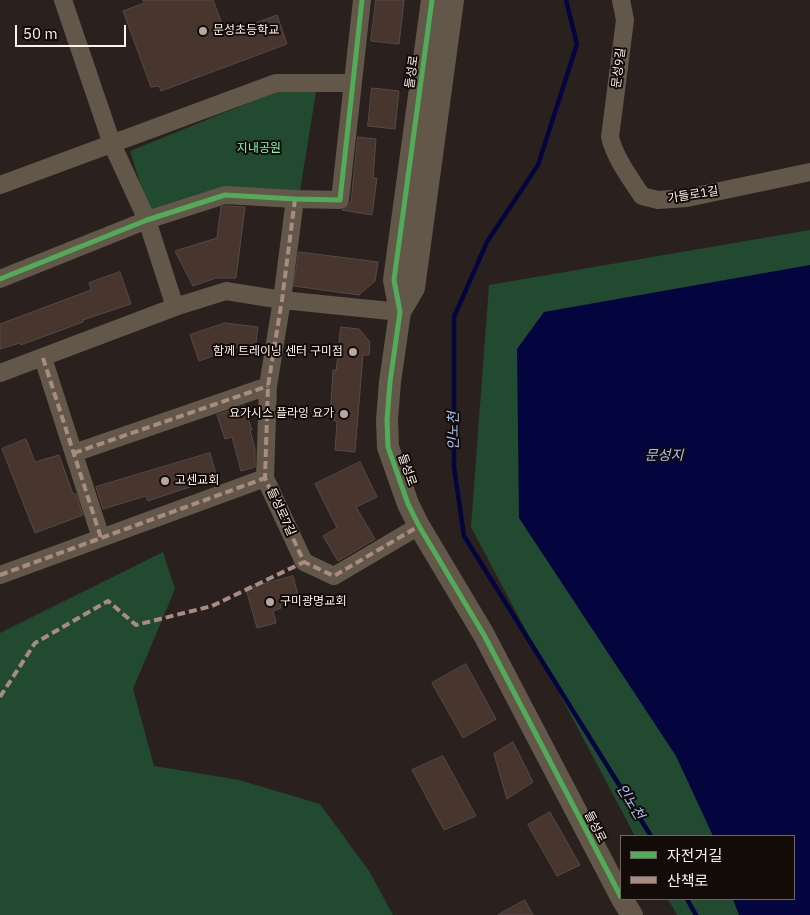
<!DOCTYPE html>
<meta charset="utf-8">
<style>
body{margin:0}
#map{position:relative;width:810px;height:915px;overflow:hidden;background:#2a211e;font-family:"IBM Plex Sans","Noto Sans KR",sans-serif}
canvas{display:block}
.legend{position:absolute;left:620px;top:835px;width:175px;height:65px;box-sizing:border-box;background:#120b08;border:1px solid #706764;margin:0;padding:6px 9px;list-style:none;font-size:15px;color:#fef2ed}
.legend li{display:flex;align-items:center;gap:10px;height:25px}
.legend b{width:25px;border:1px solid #706764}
.scale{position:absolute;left:15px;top:25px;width:111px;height:22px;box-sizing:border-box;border:2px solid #fef2ed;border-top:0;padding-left:6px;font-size:15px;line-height:18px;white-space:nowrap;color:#fef2ed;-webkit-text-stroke:4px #120b08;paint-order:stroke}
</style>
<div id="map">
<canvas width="810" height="915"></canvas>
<ul class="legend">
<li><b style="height:6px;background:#51ab58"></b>자전거길</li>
<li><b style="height:6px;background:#a88b81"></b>산책로</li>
</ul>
<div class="scale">50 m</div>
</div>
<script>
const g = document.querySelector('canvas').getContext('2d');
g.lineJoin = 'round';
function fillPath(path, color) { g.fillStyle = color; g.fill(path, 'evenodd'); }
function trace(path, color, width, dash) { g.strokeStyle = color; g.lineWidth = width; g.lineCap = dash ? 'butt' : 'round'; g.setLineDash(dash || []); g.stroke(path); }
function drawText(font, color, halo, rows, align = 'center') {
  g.font = font + ' "IBM Plex Sans","Noto Sans KR",sans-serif'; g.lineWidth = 4; g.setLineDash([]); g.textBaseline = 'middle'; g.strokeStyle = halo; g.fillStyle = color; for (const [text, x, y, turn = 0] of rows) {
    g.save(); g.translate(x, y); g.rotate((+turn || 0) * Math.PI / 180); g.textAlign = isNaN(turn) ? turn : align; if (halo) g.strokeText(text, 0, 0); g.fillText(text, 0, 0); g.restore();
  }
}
fillPath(new Path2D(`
 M 285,88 L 316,92 L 299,197 L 225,193 L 151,217 L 130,151 Z
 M 810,230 L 810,915 L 677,915 L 668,899 L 794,899 L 794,836 L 635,836 L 471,527 L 489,285 Z
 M 163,552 L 175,589 L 133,689 L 154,766 L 239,780 L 320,804 L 369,871 L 393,915 L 0,915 L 0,633 Z`), '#214a31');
fillPath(new Path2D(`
 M 810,265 L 810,915 L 739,915 L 733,899 L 794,899 L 794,836 L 713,836 L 676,756 L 519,518 L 517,349 L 544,312 Z`), '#04053e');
trace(new Path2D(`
 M 566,0 L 577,44 L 538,165 L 487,242 L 454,317 L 454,467 L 464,536 L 651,836
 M 687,899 L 696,915`), '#04053e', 4.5);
const building = new Path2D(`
 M 143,0 L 213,0 L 226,34 L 277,15 L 287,44 L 161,91 L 159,86 L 151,87 L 123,11 L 144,3 Z
 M 376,0 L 404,0 L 399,44 L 371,41 Z
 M 372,88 L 399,91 L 395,129 L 368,126 Z
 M 358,137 L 376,139 L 373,178 L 377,178 L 372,215 L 342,210 L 348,206 L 351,201 Z
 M 226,206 L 245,207 L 236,278 L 216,278 L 193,286 L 175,251 L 217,238 L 221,207 Z
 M 299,252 L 378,262 L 375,281 L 359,295 L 294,286 Z
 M 120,272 L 131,304 L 83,320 L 83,322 L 21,345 L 20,343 L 0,349 L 0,324 L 91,290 L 89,283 Z
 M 225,323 L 258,327 L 255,350 L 219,345 L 221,353 L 199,361 L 190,335 Z
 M 341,327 L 359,329 L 370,342 L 369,355 L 363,355 L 355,452 L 335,450 L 337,422 L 330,418 L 333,370 L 336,370 Z
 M 244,406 L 252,430 L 250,430 L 255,449 L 255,467 L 241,471 L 232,437 L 225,439 L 217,415 Z
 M 26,439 L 35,462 L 59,455 L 73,494 L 76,494 L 83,515 L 35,533 L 2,449 Z
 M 210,453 L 217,478 L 148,501 L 146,496 L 103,509 L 96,487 Z
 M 360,462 L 377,497 L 356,507 L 375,539 L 338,561 L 323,536 L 337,528 L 315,484 Z
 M 293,576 L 299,599 L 280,604 L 281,608 L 273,611 L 276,623 L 257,628 L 246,589 Z
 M 466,664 L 496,719 L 463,738 L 432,683 Z
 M 513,742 L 533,782 L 507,799 L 494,754 Z
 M 443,756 L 476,816 L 444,830 L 412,770 Z
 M 550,812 L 580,865 L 557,876 L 528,825 Z
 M 525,900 L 533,915 L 498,915 Z`);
fillPath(building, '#48352d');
trace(building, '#534b48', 1);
trace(new Path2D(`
 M 63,0 L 112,144 L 147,220 L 175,307
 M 621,0 L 625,20 L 610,137 C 615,158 630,178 642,196 L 658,200 L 687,198 L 810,172
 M 0,185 L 276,83 L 352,83
 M 295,199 L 282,300 L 268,386 L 265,478 L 304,562 L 334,576 L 419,526
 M 0,279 L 147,220 L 225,195 L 295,199 L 340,200 L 362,0
 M 43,358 L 101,538
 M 0,373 L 175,307 L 226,291 L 282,300 L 400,312
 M 74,453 L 268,386
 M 0,575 L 265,478`), '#625749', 18);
trace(new Path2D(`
 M 432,0 L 394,280 L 400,312 L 390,382 L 387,420 L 388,447 L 408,504 L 419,526 L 484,635 L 621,897
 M 400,312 L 414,288 L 453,0
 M 622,899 L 632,915`), '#625749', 22);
trace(new Path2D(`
 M 295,199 L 282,300 L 268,386 L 265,478 L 304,562 L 334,576 L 419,526
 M 43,358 L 101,538
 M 74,453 L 268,386
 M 0,575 L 265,478
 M 0,697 L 35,643 L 108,601 L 136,625 L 212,606 L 304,562`), '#a88b81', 4, [8, 4]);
trace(new Path2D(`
 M 432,0 L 394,280 L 400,312 L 390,382 L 387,420 L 388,447 L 408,504 L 419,526 L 484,635 L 621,897
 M 0,279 L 147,220 L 225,195 L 295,199 L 340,200 L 362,0`), '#51ab58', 5);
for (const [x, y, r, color] of [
 [203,31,5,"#b4a9a5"],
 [353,352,5,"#b4a9a5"],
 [344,414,5,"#b4a9a5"],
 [165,481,5,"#b4a9a5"],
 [270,602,5,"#b4a9a5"]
]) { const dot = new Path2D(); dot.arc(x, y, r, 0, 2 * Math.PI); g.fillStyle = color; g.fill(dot); trace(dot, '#120b08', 2); }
drawText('12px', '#fef2ed', '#120b08', [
 ["문성초등학교",213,31],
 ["함께 트레이닝 센터 구미점",343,352,"right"],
 ["요가시스 플라잉 요가",334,414,"right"],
 ["고센교회",175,481],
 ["구미광명교회",280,602]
], 'left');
drawText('12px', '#fef2ed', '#120b08', [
 ["문성9길",619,68,-83],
 ["들성로",412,72,-82],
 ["가들로1길",693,195,-9],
 ["들성로",407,470,71],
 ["들성로7길",281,512,65],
 ["들성로",595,827,63]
]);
drawText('12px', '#82f4ae', '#120b08', [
 ["지내공원",259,149]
]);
drawText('italic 14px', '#a5c1fa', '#120b08', [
 ["인노천",454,431,-90],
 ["문성지",664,456],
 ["인노천",630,802,58]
]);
</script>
